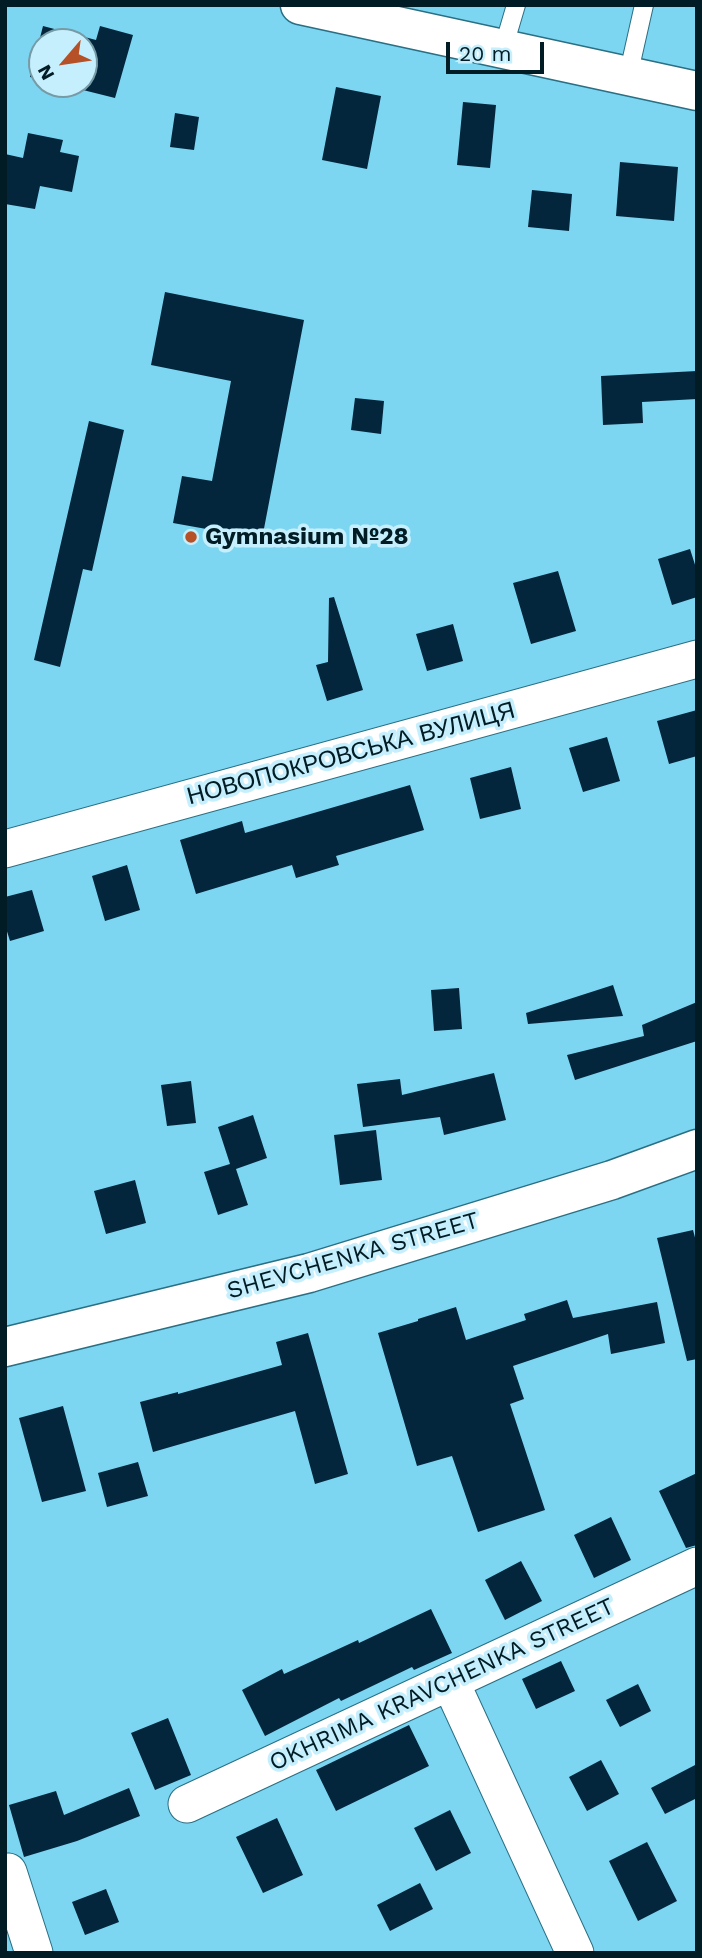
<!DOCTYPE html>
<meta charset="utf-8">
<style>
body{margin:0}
#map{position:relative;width:702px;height:1958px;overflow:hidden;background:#7cd5f1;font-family:"Work Sans",sans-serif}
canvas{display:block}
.frame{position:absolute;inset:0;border:7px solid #011c24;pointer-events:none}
.north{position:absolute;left:28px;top:28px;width:70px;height:70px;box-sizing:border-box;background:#c6effd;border:2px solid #779ba6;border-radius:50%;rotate:241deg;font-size:19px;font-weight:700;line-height:28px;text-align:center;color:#011c24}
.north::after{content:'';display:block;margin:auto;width:24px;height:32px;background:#b65027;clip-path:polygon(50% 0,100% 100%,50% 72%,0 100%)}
.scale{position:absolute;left:446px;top:42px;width:98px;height:32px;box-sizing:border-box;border:4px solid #011c24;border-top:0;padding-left:9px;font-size:21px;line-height:24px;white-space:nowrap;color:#011c24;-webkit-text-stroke:5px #c6effd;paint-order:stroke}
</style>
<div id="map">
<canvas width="702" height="1958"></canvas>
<div class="frame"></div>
<div class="north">N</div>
<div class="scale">20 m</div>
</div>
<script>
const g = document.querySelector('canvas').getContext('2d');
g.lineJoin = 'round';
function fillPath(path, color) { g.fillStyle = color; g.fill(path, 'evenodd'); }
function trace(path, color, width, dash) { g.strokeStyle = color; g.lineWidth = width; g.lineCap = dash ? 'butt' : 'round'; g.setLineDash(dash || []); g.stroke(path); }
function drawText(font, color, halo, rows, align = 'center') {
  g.font = font + ' "Work Sans",sans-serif'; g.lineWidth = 7; g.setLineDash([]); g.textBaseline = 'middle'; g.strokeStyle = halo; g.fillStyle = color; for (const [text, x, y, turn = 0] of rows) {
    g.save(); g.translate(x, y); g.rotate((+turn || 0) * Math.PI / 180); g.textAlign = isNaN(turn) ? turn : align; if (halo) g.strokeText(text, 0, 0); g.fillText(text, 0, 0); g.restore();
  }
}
fillPath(new Path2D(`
 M 43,26 L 96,40 L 100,26 L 133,35 L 115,98 L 59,84 L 84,84 L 84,42 L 42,42 L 42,80 L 30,77 Z
 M 336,87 L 381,96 L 367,169 L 322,160 Z
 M 463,102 L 496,105 L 490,168 L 457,165 Z
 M 175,113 L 199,117 L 194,150 L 170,147 Z
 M 28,133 L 63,140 L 60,152 L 79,156 L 72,192 L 40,186 L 35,209 L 5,204 L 5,154 L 23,158 Z
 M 620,162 L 678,167 L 674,221 L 616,216 Z
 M 532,190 L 572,194 L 569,231 L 528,227 Z
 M 165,292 L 304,320 L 262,539 L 173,523 L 182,476 L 212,481 L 231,381 L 151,365 Z
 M 697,371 L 697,399 L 642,402 L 643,423 L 603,425 L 601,376 Z
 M 355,398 L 384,401 L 381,434 L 351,430 Z
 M 89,421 L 124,430 L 92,571 L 83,569 L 60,667 L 34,660 Z
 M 690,549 L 697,571 L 697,597 L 672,605 L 658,559 Z
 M 558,571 L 576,631 L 531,644 L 513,583 Z
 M 334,597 L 363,690 L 327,701 L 316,665 L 328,662 L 329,598 Z
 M 453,624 L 463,661 L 427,671 L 416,634 Z
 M 697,710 L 697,756 L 669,764 L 657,721 Z
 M 607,737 L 620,781 L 583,792 L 569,748 Z
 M 511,767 L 521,809 L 480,819 L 470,778 Z
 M 410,785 L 424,830 L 336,856 L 339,865 L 296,878 L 292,865 L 196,894 L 180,840 L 242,821 L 245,833 Z
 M 127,865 L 140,910 L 105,921 L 92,876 Z
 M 32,890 L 44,931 L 10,941 L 5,925 L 5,897 Z
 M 613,985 L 623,1016 L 528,1024 L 526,1013 Z
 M 459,988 L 462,1029 L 434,1031 L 431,990 Z
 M 697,1002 L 697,1041 L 575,1080 L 567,1055 L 644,1036 L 642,1025 Z
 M 494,1073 L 506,1120 L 444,1135 L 440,1117 L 363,1127 L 357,1084 L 400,1079 L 402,1095 Z
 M 191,1081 L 196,1123 L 167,1126 L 161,1085 Z
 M 253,1115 L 267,1158 L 236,1169 L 248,1205 L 218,1215 L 204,1172 L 230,1164 L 218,1127 Z
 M 376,1130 L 382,1180 L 340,1185 L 334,1135 Z
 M 135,1180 L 146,1223 L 106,1234 L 94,1191 Z
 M 693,1230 L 697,1245 L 697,1359 L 687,1361 L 657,1238 Z
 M 567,1300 L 573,1318 L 657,1302 L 665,1343 L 611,1354 L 608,1334 L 513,1366 L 524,1399 L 510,1404 L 545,1510 L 478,1532 L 452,1456 L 417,1466 L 378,1333 L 418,1321 L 418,1319 L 456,1307 L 466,1340 L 526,1320 L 524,1314 Z
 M 308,1333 L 348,1474 L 315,1484 L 295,1411 L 153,1452 L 140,1402 L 178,1392 L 178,1394 L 282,1365 L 276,1342 Z
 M 63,1406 L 86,1491 L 42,1502 L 19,1418 Z
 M 138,1462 L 148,1496 L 107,1507 L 98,1473 Z
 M 697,1473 L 697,1545 L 686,1548 L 659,1491 Z
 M 611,1517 L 631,1560 L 594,1578 L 574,1535 Z
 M 521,1561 L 542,1601 L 505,1620 L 485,1580 Z
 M 431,1609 L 452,1653 L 414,1670 L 412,1667 L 341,1701 L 339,1698 L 265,1736 L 242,1690 L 282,1669 L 284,1674 L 358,1640 L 359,1643 Z
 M 561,1661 L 575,1691 L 536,1709 L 522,1679 Z
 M 638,1684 L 651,1711 L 620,1727 L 606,1700 Z
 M 168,1718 L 191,1775 L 155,1790 L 131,1733 Z
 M 409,1725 L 429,1766 L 336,1811 L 316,1770 Z
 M 601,1760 L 619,1794 L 587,1811 L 569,1777 Z
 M 697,1764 L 697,1798 L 665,1814 L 651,1788 Z
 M 129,1788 L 140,1816 L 77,1841 L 24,1857 L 9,1805 L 56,1791 L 64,1815 Z
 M 450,1810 L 471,1853 L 436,1871 L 414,1828 Z
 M 277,1818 L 303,1875 L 263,1893 L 236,1837 Z
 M 647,1842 L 677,1901 L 638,1921 L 609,1861 Z
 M 420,1883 L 433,1909 L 390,1931 L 377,1905 Z
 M 106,1889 L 119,1922 L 85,1935 L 72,1902 Z`), '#03263c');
const service = new Path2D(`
 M 503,49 L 516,5
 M 628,76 L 644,5`);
const minor = new Path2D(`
 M 5,849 L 697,659
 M 450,1681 L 575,1953
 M 187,1804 L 697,1566
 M 5,1873 L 8,1872 L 34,1953`);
const tertiary = new Path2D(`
 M 5,1347 L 309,1273 L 612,1180 L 697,1149`);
const secondary = new Path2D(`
 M 300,5 L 697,91`);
trace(service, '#2a6f83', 20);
trace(minor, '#2a6f83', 39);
trace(tertiary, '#2a6f83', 41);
trace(secondary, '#2a6f83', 41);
trace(service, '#fff', 18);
trace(minor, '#fff', 37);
trace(tertiary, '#fff', 38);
trace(secondary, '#fff', 38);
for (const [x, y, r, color] of [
 [191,537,7,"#b65027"]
]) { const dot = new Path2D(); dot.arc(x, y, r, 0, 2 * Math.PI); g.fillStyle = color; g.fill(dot); trace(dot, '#c6effd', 2.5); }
drawText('bold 24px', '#011c24', '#c6effd', [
 ["Gymnasium №28",205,537]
], 'left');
drawText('24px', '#011c24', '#c6effd', [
 ["НОВОПОКРОВСЬКА ВУЛИЦЯ",351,754,-15],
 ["SHEVCHENKA STREET",353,1256,-16],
 ["OKHRIMA KRAVCHENKA STREET",442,1685,-25]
]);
</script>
